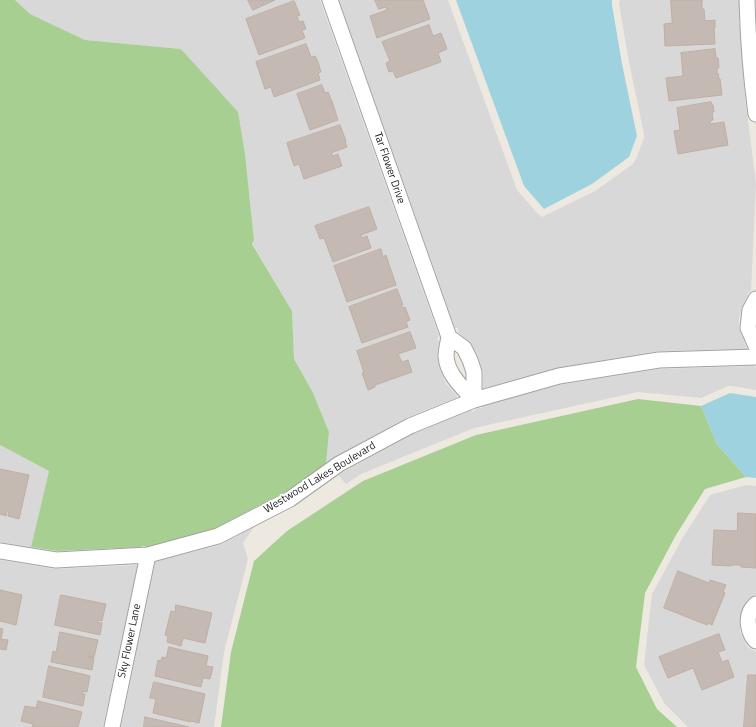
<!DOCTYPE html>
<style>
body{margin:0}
canvas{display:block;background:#ede8e0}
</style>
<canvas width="756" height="727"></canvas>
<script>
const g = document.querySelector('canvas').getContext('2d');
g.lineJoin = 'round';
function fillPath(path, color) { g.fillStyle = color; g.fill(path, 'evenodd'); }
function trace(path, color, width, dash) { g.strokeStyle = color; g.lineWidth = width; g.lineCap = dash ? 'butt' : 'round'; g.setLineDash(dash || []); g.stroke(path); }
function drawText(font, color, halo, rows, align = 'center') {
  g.font = font + ' "Titillium Web",sans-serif'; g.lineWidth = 3.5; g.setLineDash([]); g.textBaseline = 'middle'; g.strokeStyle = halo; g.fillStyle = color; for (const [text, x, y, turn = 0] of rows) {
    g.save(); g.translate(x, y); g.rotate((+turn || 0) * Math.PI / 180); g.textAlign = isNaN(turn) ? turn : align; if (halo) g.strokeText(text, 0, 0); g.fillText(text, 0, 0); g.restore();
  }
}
fillPath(new Path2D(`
 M 15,0 L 320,0 L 439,336 L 437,339 L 439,341 L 437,355 L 440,368 L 446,384 L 458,397 L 406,418 L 335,457 L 326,464 L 329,432 L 313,394 L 294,359 L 292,311 L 252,243 L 254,240 L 245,154 L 237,112 L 181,49 L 85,40 L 30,14 Z
 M 339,0 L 448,0 L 517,190 L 538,214 L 542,217 L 544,216 L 595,191 L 633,164 L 636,159 L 644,138 L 644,134 L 629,62 L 619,4 L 620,0 L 739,0 L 739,19 L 745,97 L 756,183 L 751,291 L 747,294 L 748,295 L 742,307 L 739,318 L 739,328 L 740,332 L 747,349 L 658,351 L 558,368 L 483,388 L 483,371 L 478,356 L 471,343 L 458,332 L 458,328 L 455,328 Z
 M 755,366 L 756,369 L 756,390 L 732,386 L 728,386 L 701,398 L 638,392 L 474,428 L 361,474 L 346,484 L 338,475 L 413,434 L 471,410 L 473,412 L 477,408 L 482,408 L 482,406 L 559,385 L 659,369 Z
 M 0,445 L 49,471 L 31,547 L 0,542 Z
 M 746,485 L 756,486 L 756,594 L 750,598 L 743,608 L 741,613 L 740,628 L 740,632 L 746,644 L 748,647 L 756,652 L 756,727 L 688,727 L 664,703 L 644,665 L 652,594 L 682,539 L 710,495 Z
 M 254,527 L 243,543 L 248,559 L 224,652 L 214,727 L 121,727 L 155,562 L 220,545 Z
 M 0,560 L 54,569 L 138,565 L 103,727 L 0,727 Z`), '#d9d8d8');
fillPath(new Path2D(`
 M 0,0 L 15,0 L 30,14 L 85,40 L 181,49 L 238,112 L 245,154 L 254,240 L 252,244 L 292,311 L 294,359 L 313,393 L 329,432 L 326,464 L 287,491 L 216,528 L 149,547 L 142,546 L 141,547 L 58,551 L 31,547 L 49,471 L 0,445 Z
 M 638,399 L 701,406 L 717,444 L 746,477 L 705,489 L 676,535 L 645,593 L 636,667 L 657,709 L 677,727 L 221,727 L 231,652 L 254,561 L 287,531 L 363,481 L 476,435 Z`), '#a7cf92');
fillPath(new Path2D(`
 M 456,0 L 612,0 L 612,5 L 622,64 L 637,136 L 629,157 L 592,184 L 544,209 L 524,186 Z
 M 730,393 L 756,397 L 756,478 L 746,477 L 717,444 L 701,406 Z`), '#9ed2de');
const building = new Path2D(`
 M 248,0 L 275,0 L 253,10 Z
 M 375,0 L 423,0 L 430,19 L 377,38 L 370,16 L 387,10 L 386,7 L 379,9 Z
 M 671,0 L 702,0 L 702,9 L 704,9 L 705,21 L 715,20 L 715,28 L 714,28 L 715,44 L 665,46 L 664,24 L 672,23 Z
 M 294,1 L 300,15 L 297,16 L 299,22 L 303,21 L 306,29 L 302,30 L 305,38 L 259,55 L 246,19 Z
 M 429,25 L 433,36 L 441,33 L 447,49 L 438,53 L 441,62 L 396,78 L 393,71 L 389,72 L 386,63 L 390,61 L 382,42 Z
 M 306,44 L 311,57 L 315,56 L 318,62 L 321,72 L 318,73 L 320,80 L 274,97 L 271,87 L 265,89 L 256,62 Z
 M 715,49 L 716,58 L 718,58 L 719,68 L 717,68 L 717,74 L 718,73 L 719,79 L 720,79 L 722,95 L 669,101 L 666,78 L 683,76 L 681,53 Z
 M 322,85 L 325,93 L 328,92 L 332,102 L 332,101 L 338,120 L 310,130 L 297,94 Z
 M 711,102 L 712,105 L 713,105 L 714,112 L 712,112 L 713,120 L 710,121 L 710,124 L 724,122 L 728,145 L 678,154 L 674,131 L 680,130 L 677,108 Z
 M 340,125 L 346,141 L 345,141 L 347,147 L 331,153 L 333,156 L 338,154 L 342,166 L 304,179 L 299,164 L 294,166 L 287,143 Z
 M 369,207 L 377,229 L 361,235 L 362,238 L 367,236 L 371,248 L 333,262 L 324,238 L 320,239 L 315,226 Z
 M 381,249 L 383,257 L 386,255 L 396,285 L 347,302 L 334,266 Z
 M 397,289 L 403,305 L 401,305 L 402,308 L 405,307 L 410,320 L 406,322 L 408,327 L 362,343 L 349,307 Z
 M 410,332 L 416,348 L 398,354 L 402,362 L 408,360 L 412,372 L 375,385 L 375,387 L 368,390 L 362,373 L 364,373 L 357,351 Z
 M 0,469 L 29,475 L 19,519 L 8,516 L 9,511 L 7,511 L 6,516 L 0,514 Z
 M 738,513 L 756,514 L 756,568 L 741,567 L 741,565 L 731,565 L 731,566 L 712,565 L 714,530 L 737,531 Z
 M 678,571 L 709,583 L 710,580 L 726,585 L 723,592 L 725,593 L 712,625 L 708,623 L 707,625 L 664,608 Z
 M 0,590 L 22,595 L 16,625 L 0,621 Z
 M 61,595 L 106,604 L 102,621 L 98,620 L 97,622 L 102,623 L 100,635 L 55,625 Z
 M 176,605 L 212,613 L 205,643 L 183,638 L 181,646 L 167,642 L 168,636 L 165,635 L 171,611 L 175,612 Z
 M 0,628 L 3,629 L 1,639 L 8,640 L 6,650 L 0,649 Z
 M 60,632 L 98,640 L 94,657 L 89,656 L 89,657 L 94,658 L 92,670 L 51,662 L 53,651 L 56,652 Z
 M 719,634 L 725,650 L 718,652 L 722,662 L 728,660 L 734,677 L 702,690 L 693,668 L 668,678 L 659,657 Z
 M 169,647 L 208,656 L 206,666 L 213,667 L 210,679 L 203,678 L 201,687 L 155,676 L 158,660 L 161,661 L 162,657 L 166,658 Z
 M 49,666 L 90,676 L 87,692 L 83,691 L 82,694 L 85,694 L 83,706 L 43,697 Z
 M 748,675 L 756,675 L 756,727 L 744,727 Z
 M 154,682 L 205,694 L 199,723 L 191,721 L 191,722 L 153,713 L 156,699 L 150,698 Z
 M 38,701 L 82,712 L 78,727 L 32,727 L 33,724 L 21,721 L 25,706 L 36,708 Z
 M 145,717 L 189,727 L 144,727 Z`);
fillPath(building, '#c5bab3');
trace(building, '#c0aea2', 1);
const minor = new Path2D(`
 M 330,0 L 449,337 C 448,343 446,350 446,356 C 447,374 462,387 474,400
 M 747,0 C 748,38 751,77 756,114
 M 756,299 L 750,310 L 748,328 L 756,346
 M 449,337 L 464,348 L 470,360 L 474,372 L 474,400
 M 0,551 L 56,560 L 148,555 L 218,536 L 290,499 L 339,464 L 410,426 L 474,400 L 559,376 L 659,360 L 756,357
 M 756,604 C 754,606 751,609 750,612 C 746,620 749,635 756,641
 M 112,727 L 148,555`);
trace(minor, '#a2a2a2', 17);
trace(minor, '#fff', 15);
drawText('11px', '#1b1b1b', '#fff', [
 ["Tar Flower Drive",389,168,71],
 ["Westwood Lakes Boulevard",320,478,-31],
 ["Sky Flower Lane",130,641,-78]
]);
</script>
